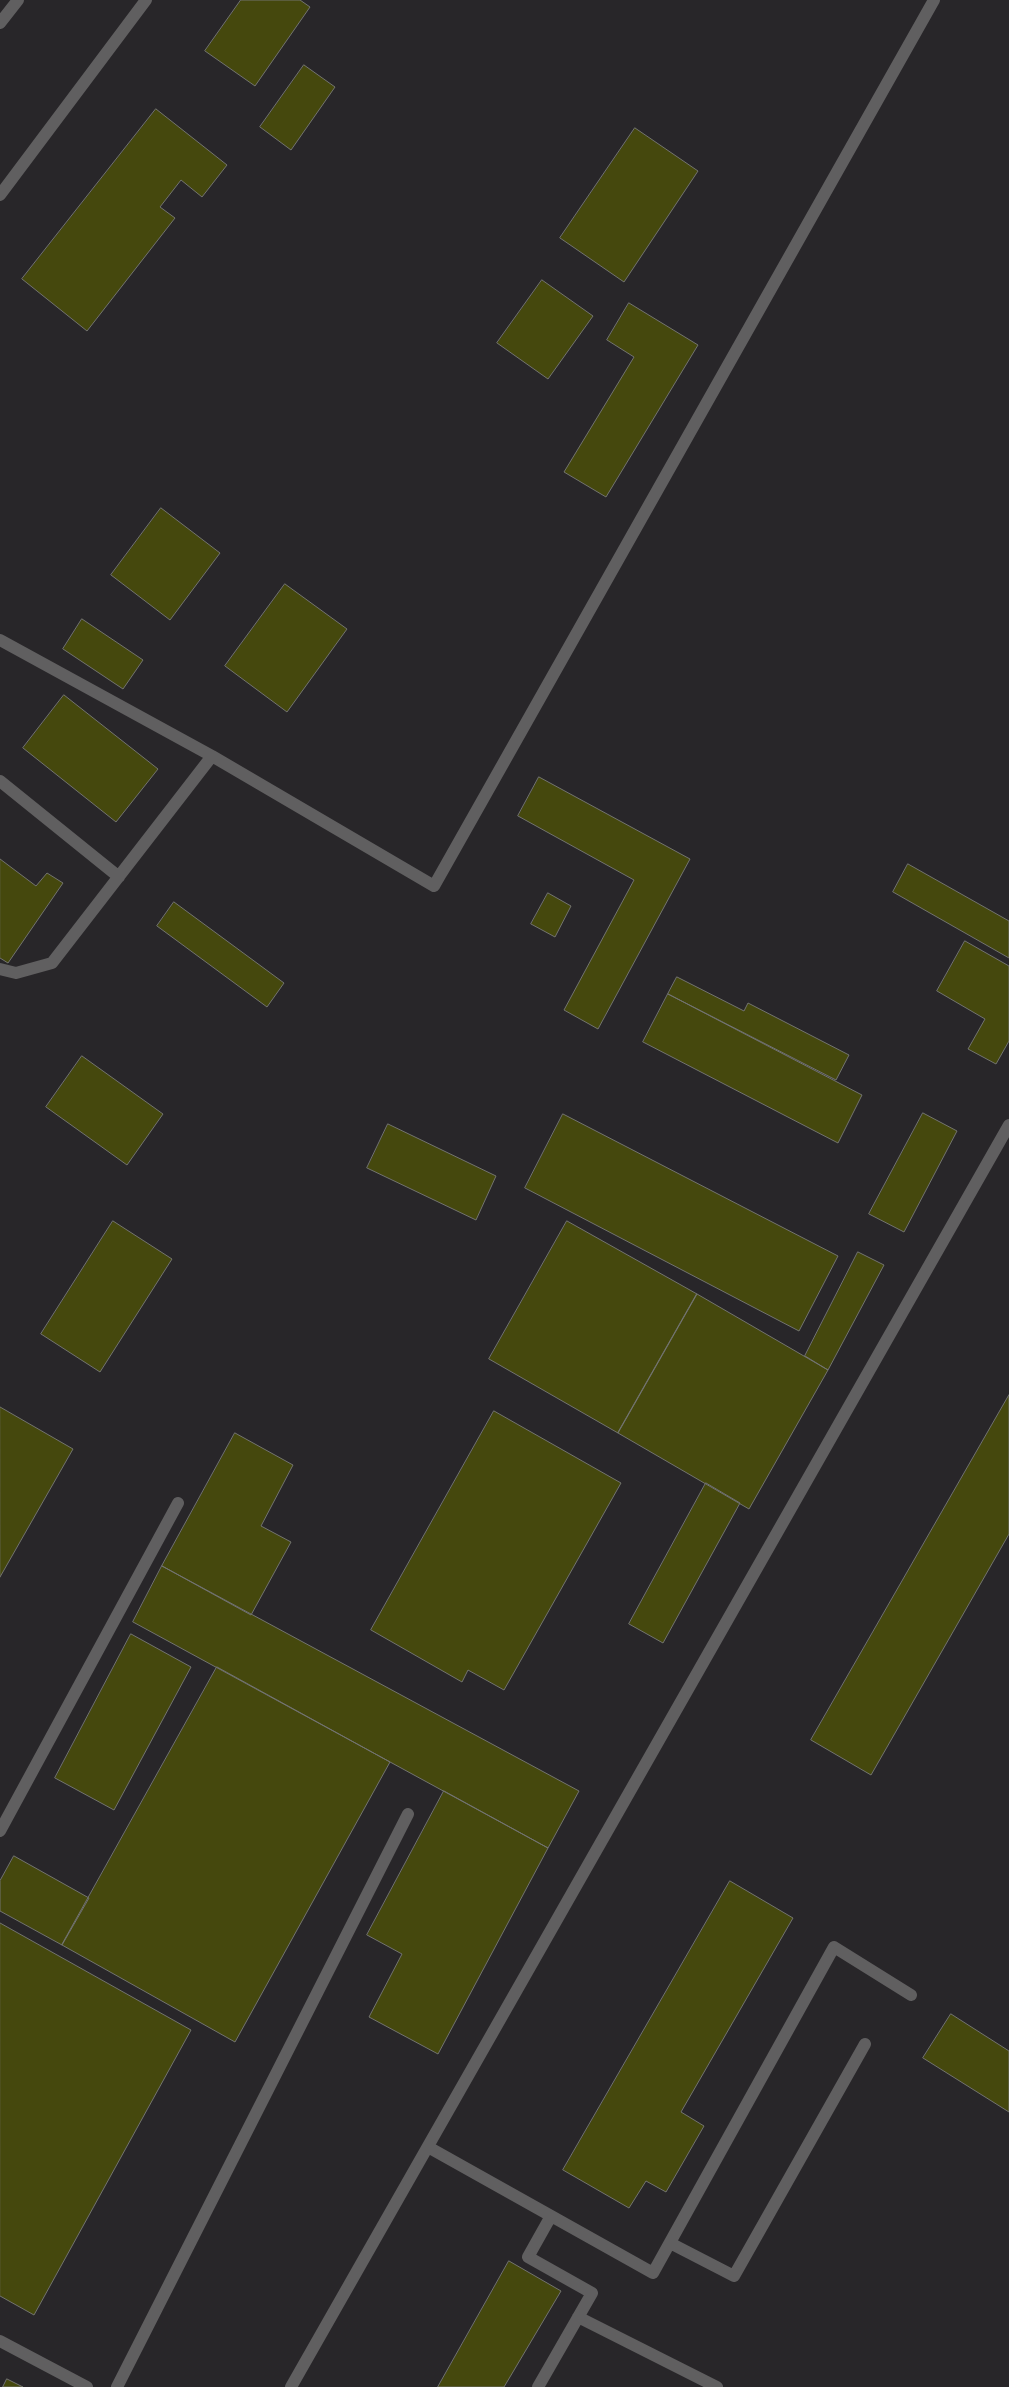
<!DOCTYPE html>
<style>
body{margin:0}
canvas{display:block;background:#282629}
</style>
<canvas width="1009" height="2387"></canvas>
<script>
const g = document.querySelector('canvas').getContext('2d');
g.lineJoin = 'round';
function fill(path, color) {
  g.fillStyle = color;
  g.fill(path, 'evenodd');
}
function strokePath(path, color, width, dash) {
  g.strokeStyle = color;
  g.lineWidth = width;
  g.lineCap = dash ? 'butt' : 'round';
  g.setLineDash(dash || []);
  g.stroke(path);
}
const building = new Path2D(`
 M241,0H300L310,7L255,86L205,51Z
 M304,65L335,87L291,150L260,127Z
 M156,109L227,165L202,197L181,180L160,207L175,218L87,331L22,279Z
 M635,128L698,171L624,282L560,238Z
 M542,280L593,316L548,379L497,343Z
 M629,303L698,345L606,497L564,472L634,357L607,340Z
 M161,508L220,553L170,620L111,575Z
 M285,584L347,629L287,712L225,666Z
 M82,619L143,660L123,689L63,649Z
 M64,695L158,769L116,822L23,748Z
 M539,777L690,859L598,1029L564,1010L634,880L518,816Z
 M0,859L36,886L47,873L63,883L8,963L0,958Z
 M908,864L1009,921V958L893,892Z
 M548,893L571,906L555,937L531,924Z
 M174,902L284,983L267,1007L157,926Z
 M965,941L1009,966V1041L996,1064L968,1049L985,1019L937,991Z
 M677,977L744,1011L748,1003L849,1055L836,1080L668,994Z
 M668,994L862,1095L838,1143L643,1042Z
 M82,1056L163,1114L127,1165L46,1107Z
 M923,1113L957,1131L904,1232L869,1214Z
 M563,1114L838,1256L799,1331L525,1188Z
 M388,1124L496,1176L476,1220L367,1168Z
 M113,1221L172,1259L100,1372L41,1334Z
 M567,1221L697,1294L618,1433L489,1359Z
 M858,1252L884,1265L828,1370L805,1356Z
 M697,1294L828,1370L749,1509L618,1433Z
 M1009,1395V1534L871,1775L811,1740Z
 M0,1407L73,1449L0,1577Z
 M494,1411L621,1483L504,1690L468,1670L462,1682L371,1630Z
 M235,1433L293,1465L261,1526L291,1542L251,1615L162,1566Z
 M706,1483L740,1503L663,1643L629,1624Z
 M162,1566L579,1791L548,1848L133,1622Z
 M131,1634L191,1667L114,1810L55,1778Z
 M217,1667L390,1762L235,2042L62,1945Z
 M444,1791L548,1848L438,2054L369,2017L402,1954L367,1935Z
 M14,1856L89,1898L62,1945L0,1911V1881Z
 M730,1881L793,1918L681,2112L704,2126L666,2192L646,2181L629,2208L563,2170Z
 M0,1923L191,2030L34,2315L0,2296Z
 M951,2014L1009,2051V2112L923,2058Z
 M509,2261L561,2291L504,2387H438Z
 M7,2379L23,2387H3Z`);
const minor = new Path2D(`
 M0,23L18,0
 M0,195L146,0
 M0,640L212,756L434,886L934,0
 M0,781L119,877
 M0,969L16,973L52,963L212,756
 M0,1831L178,1503
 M428,2147L653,2273L834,1947L911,1995
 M670,2243L734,2276L865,2044
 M578,2317L717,2387
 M0,2341L87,2387
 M117,2387L408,1814
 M291,2387L1009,1125
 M538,2387L592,2293L528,2257L551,2216`);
fill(building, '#45480d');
strokePath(building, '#72736f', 1);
strokePath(minor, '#605f60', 12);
</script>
